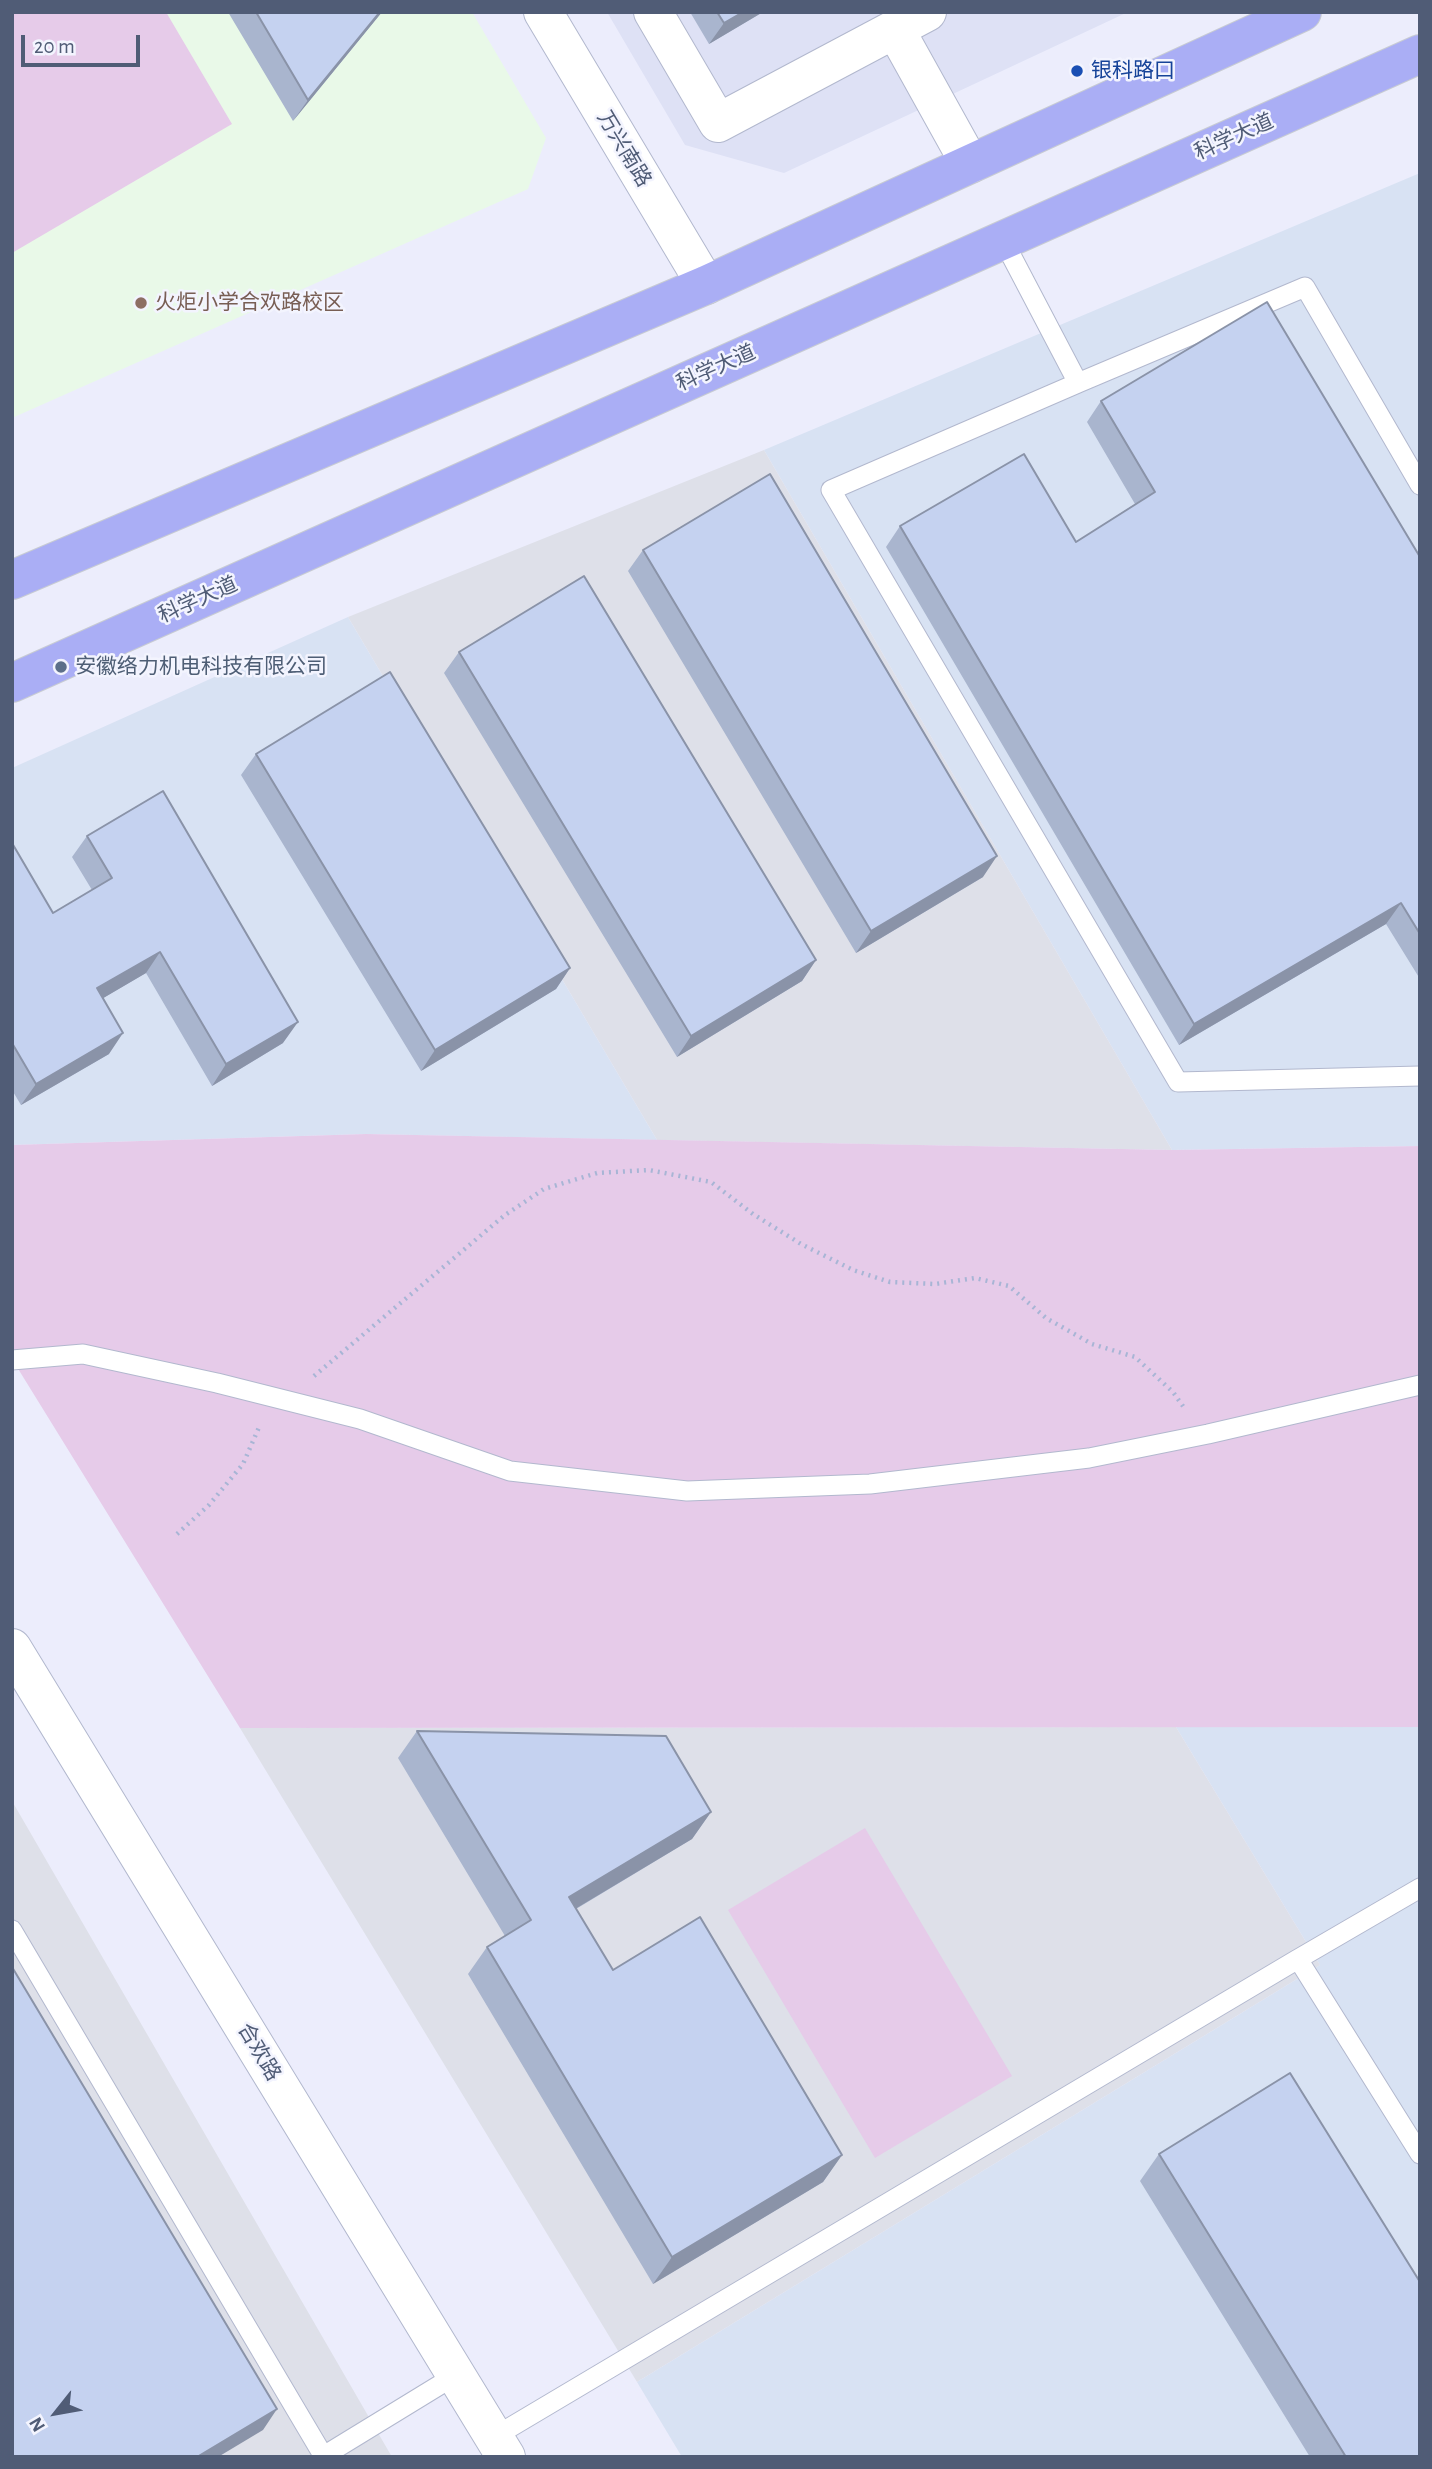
<!DOCTYPE html>
<meta charset="utf-8">
<style>
body{margin:0}
#map{position:relative;width:1432px;height:2469px;overflow:hidden;background:#ecedfc;font-family:"Alegreya Sans",sans-serif}
canvas{display:block}
.frame{position:absolute;inset:0;border:14px solid #505c76;pointer-events:none}
.north{position:absolute;left:21px;top:2378px;width:70px;height:70px;-webkit-text-stroke:5px #f3f4fe;paint-order:stroke;rotate:239deg;font-size:19px;font-weight:700;line-height:28px;text-align:center;color:#505c76}
.north::after{content:'';display:block;margin:auto;width:24px;height:32px;background:#505c76;clip-path:polygon(50% 0,100% 100%,50% 72%,0 100%)}
.scale{position:absolute;left:21px;top:35px;width:119px;height:32px;box-sizing:border-box;border:4px solid #505c76;border-top:0;padding-left:9px;font-size:21px;line-height:24px;white-space:nowrap;color:#505c76;-webkit-text-stroke:5px #f3f4fe;paint-order:stroke}
</style>
<div id="map">
<canvas width="1432" height="2469"></canvas>
<div class="frame"></div>
<div class="north">N</div>
<div class="scale">20 m</div>
</div>
<script>
const g = document.querySelector('canvas').getContext('2d');
g.lineJoin = 'round';
function fill(path, color) {
  g.fillStyle = color;
  g.fill(path, 'evenodd');
}
function strokePath(path, color, width, dash) {
  g.strokeStyle = color;
  g.lineWidth = width;
  g.lineCap = dash ? 'butt' : 'round';
  g.setLineDash(dash || []);
  g.stroke(path);
}
function drawText(font, color, halo, rows, align = 'center') {
  g.font = font + ' "Alegreya Sans","Noto Sans SC",sans-serif';
  g.lineWidth = 5;
  g.setLineDash([]);
  g.textBaseline = 'middle';
  g.strokeStyle = halo;
  g.fillStyle = color;
  for (const [text, x, y, turn = 0] of rows) {
    g.save();
    g.translate(x, y);
    g.rotate((+turn || 0) * Math.PI / 180);
    g.textAlign = isNaN(turn) ? turn : align;
    if (halo) g.strokeText(text, 0, 0);
    g.fillText(text, 0, 0);
    g.restore();
  }
}
const residential = new Path2D(`
 M607,12H1128L784,173L685,145Z`);
const commercial = new Path2D(`
 M1420,173V1146L1172,1150L764,450Z
 M348,617L657,1140L366,1134L12,1145V768Z
 M1176,1727H1420V2457H682L637,2382L1320,1965Z`);
const industrial = new Path2D(`
 M764,450L1172,1150L657,1140L348,617Z
 M1176,1727L1320,1965L637,2382L240,1728Z
 M12,1801L392,2457H12Z`);
const education = new Path2D(`
 M12,12H472L546,138L528,189L12,418Z`);
const green = new Path2D(`
 M12,12H166L232,124L12,253Z
 M366,1134L1172,1150L1420,1146V1727L240,1728L12,1359V1145Z
 M865,1828L1012,2076L875,2158L728,1910Z`);
const path = new Path2D(`
 M314,1376L505,1215L544,1189L597,1173L649,1170L711,1182L753,1214L801,1244L853,1270L890,1282L935,1284L975,1278L1009,1286L1046,1318L1092,1344L1135,1357L1173,1392L1185,1409
 M177,1534L209,1505L243,1464L260,1425`);
const service = new Path2D(`
 M1003,240L1078,383L1305,287L1420,485
 M1078,383L831,490L1178,1082L1420,1076
 M12,1360L83,1354L217,1383L360,1419L510,1471L687,1491L870,1484L1089,1458L1208,1434L1420,1385
 M12,1930L324,2457
 M1298,1959L1420,1888
 M494,2437L1298,1959L1420,2154
 M322,2457L456,2375`);
const minor = new Path2D(`
 M543,12L706,285
 M653,12L718,123L895,29L970,164
 M895,29L927,12`);
const tertiary = new Path2D(`
 M12,1648L506,2457`);
const primary = new Path2D(`
 M12,580L706,285L1302,12
 M12,683L1420,54`);
const wall = new Path2D(`
 M228,12H382L293,121Z
 M690,12H763L709,44Z
 M1101,401L1420,557V979L1386,924L1179,1045L886,547L900,526L1076,542L1135,504L1087,422Z
 M643,550L983,877L856,953L628,571Z
 M459,652L816,960L802,981L677,1057L444,673Z
 M256,754L570,968L556,989L421,1071L241,775Z
 M87,836L283,1043L212,1086L146,973L103,998L109,1054L21,1105L12,1090V843L53,913L92,890L72,857Z
 M417,1731L711,1812L692,1839L576,1909L613,1970L842,2155L823,2182L653,2284L468,1974L487,1947L505,1936L398,1758Z
 M1159,2154L1420,2457H1310L1140,2181Z`);
const shadedWall = new Path2D(`
 M380,12H382L293,121L308,100Z
 M743,12H763L709,44L724,23Z
 M997,856L983,877L856,953L871,931Z
 M1401,903L1386,924L1179,1045L1194,1024Z
 M160,952L146,973L83,1010L97,988Z
 M816,960L802,981L677,1057L691,1036Z
 M570,968L556,989L421,1071L435,1050Z
 M298,1022L283,1043L212,1086L226,1064Z
 M123,1033L109,1054L21,1105L36,1084Z
 M711,1812L692,1839L550,1924L569,1897Z
 M842,2155L823,2182L653,2284L672,2257Z
 M277,2409L263,2430L218,2457H197Z`);
const building = new Path2D(`
 M256,12H380L308,100Z
 M717,12H743L724,23Z
 M1267,302L1420,557V934L1401,903L1194,1024L900,526L1024,454L1076,542L1155,492L1101,401Z
 M770,474L997,856L871,931L643,550Z
 M584,576L816,960L691,1036L459,652Z
 M390,672L570,968L435,1050L256,754Z
 M163,791L298,1022L226,1064L160,952L97,988L123,1033L36,1084L12,1043V843L53,913L112,878L87,836Z
 M417,1731L666,1736L711,1812L569,1897L613,1970L700,1917L842,2155L672,2257L487,1947L531,1920Z
 M12,1967L277,2409L197,2457H12Z
 M1290,2073L1420,2282V2457H1346L1159,2154Z`);
const markers = [
 [1077,71,7,"#1a4fb4"],
 [141,303,7,"#8d6e63"],
 [61,667,7,"#5c6f8a"]
];
const transitNames = [
 ["银科路口",1091,71]
];
const streetNames = [
 ["科学大道",1234,137,-24],
 ["万兴南路",624,149,59],
 ["科学大道",716,368,-24],
 ["科学大道",198,600,-24],
 ["合欢路",259,2052,59]
];
const educationNames = [
 ["火炬小学合欢路校区",155,303]
];
const serviceNames = [
 ["安徽络力机电科技有限公司",75,667]
];
fill(residential, '#dee1f5');
fill(commercial, '#d8e2f3');
fill(industrial, '#dee0e9');
fill(education, '#e9f9e8');
fill(green, '#e6cbe9');
strokePath(service, '#b2b8ce', 21);
strokePath(minor, '#b2b8ce', 40);
strokePath(tertiary, '#b2b8ce', 40);
strokePath(primary, '#c7cbd3', 40);
strokePath(path, '#a8b5d5', 4.5, [2, 5]);
strokePath(service, '#fff', 19);
strokePath(minor, '#fff', 38);
strokePath(tertiary, '#fff', 38);
strokePath(primary, '#aaaef5', 38);
fill(wall, '#a9b5ce');
fill(shadedWall, '#8a93a8');
fill(building, '#c5d2f0');
strokePath(building, '#8a93a8', 2);
for (const [x, y, r, color] of markers) {
  const dot = new Path2D();
  dot.arc(x, y, r, 0, 2 * Math.PI);
  g.fillStyle = color;
  g.fill(dot);
  strokePath(dot, '#f3f4fe', 2.5);
}
drawText('21px', '#164399', '#f3f4fe', transitNames, 'left');
drawText('21px', '#505c76', '#f3f4fe', streetNames);
drawText('21px', '#785e54', '#f3f4fe', educationNames, 'left');
drawText('21px', '#4e5e75', '#f3f4fe', serviceNames, 'left');
</script>
